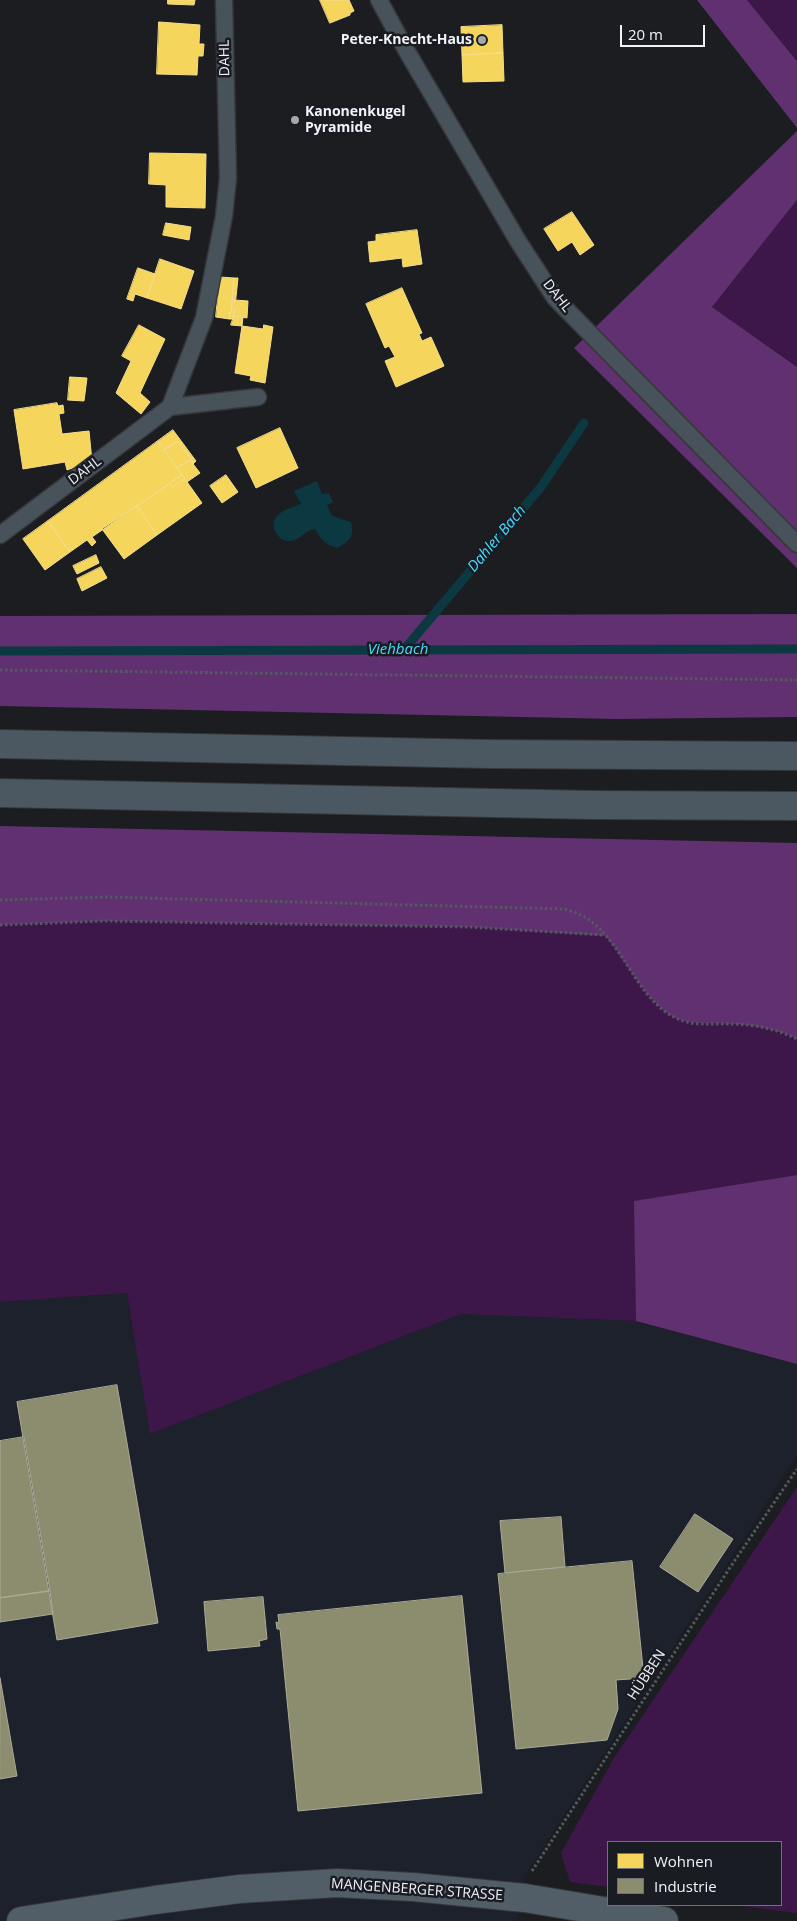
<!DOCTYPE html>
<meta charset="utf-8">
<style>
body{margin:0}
#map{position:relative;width:797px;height:1921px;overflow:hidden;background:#1b1d21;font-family:"Open Sans",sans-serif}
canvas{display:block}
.legend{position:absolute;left:607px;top:1841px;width:175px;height:65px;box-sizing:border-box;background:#191c23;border:1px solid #6f7278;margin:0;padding:6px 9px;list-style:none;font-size:15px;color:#f1f3f8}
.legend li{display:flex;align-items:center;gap:10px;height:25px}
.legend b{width:25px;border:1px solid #6f7278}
.scale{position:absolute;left:620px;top:25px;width:85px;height:22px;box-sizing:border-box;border:2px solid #f1f3f8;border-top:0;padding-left:6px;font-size:15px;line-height:18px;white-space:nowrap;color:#f1f3f8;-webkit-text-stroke:4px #191c23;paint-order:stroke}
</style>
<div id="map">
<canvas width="797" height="1921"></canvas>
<ul class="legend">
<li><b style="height:14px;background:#f6d55c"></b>Wohnen</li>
<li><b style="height:14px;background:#8c8c6e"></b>Industrie</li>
</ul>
<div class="scale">20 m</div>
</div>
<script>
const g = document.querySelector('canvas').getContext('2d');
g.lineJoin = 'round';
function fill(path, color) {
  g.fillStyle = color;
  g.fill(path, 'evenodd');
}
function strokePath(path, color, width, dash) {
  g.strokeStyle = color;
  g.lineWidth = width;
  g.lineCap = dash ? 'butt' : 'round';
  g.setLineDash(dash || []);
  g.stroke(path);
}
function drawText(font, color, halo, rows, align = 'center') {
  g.font = font + ' "Open Sans",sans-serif';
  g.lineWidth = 5;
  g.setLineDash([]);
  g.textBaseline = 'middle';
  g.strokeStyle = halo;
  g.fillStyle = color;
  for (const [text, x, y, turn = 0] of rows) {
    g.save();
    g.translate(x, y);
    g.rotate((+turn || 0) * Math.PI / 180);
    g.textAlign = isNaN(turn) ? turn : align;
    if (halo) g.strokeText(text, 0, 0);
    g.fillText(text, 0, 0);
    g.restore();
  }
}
const built = new Path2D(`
 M127,1293L150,1434L461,1314L636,1321L797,1364V1456L524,1877L517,1921H0V1302Z`);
const green = new Path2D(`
 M747,0H797V61V60Z
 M797,200V367L712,307Z
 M105,921L469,927L605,936L622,956L629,967L732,1024L761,1027L797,1039V1175L635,1201L636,1321L461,1314L150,1434L127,1293L0,1302V925Z
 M797,1487V1913L734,1905H781V1842H608V1887L570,1882L561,1853L614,1758Z`);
const forest = new Path2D(`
 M697,0H747L797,61V128Z
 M797,131V200L712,307L797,367V568L574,348Z
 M797,614V717L617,719L0,706V616Z
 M0,826L797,843V1039C777,1029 756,1026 734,1024C708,1022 682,1028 661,1008C638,988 625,958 605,936L469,927L105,921L0,925Z
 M797,1175V1364L636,1321L634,1201Z`);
const water = new Path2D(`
 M317,481L322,494L329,493L333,502L327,505L332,516L351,522C355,536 349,542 337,548C325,544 321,540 315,529C304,530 301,540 291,541C277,543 267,523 279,514C285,509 294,507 301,504L294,491Z`);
const homes = new Path2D(`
 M168,0H195L194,5L168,4Z
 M320,0H349L354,11L350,13V15L330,23Z
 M159,22L200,25L199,44H204L203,56H198L197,75L157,74Z
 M502,25L503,53L462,55L461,27Z
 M503,53L504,81L463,82L462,55Z
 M150,153L206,154L205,208L166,207V185L149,184Z
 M572,212L594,245L580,255L572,242L558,251L544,229Z
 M166,223L191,227L189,240L163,235Z
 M417,230L422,264L403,267L402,258L370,262L368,242L376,241V235Z
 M160,259L194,271L181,309L147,298Z
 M138,268L155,274L147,298L135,294L133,301L127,299Z
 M220,277L234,278L231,312H230L229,319L216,317Z
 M234,278H238L234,316L233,319H229L230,312H231Z
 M402,288L422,333L419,334L422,341L431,337L444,366L396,387L385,361L395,357L389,346L385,348L366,304Z
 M235,300L248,301L247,318L234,316Z
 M234,316L243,317L242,326L231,325Z
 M139,325L165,339L140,393L150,402L141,414L116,393L131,361L122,356Z
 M264,325L273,327L265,383L250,380L251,376L235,373L242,326L263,329Z
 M70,377L87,378L84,401L68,400Z
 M57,403L58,406L63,405L64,413L59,414L62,434L89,431L92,461L67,470L65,462L23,469L14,410Z
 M280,428L298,468L256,488L237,448Z
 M173,430L196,461L194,463L178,441L164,450L158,441Z
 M158,441L182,475L92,537L96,542L92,546L87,540L70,552L48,521Z
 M178,441L194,463L193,464L190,460L177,468L164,450Z
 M190,460L200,473L187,482L177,468Z
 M182,475L185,479L172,487L169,484Z
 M226,475L238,492L222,503L210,486Z
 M185,479L202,503L157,535L137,506L169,484L172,487Z
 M137,506L157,535L124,559L102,529Z
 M48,521L70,552L45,570L23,539Z
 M96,555L99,563L77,574L73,566Z
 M101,567L107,578L82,591L77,579Z`);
const industry = new Path2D(`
 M117,1385L158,1623L57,1640L17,1402Z
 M24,1437L50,1591L0,1598V1441Z
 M695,1514L733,1539L698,1592L660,1567Z
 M561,1517L565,1567L505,1573L500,1521Z
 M632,1561L644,1678L616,1680L618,1709L607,1740L516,1749L498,1574Z
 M50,1591L53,1614L0,1622V1598Z
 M462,1596L482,1793L298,1811L280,1629H277L276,1622L279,1623L278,1615Z
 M263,1597L267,1639L259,1641L260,1646L208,1651L204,1602Z
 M0,1678L17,1776L0,1779Z`);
const stream = new Path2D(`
 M0,651L797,649
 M403,651L541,487L584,423`);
const path = new Path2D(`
 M0,670L797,680
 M0,900L107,897L564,909C620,921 629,994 674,1017C691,1027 711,1023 730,1024C753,1024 776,1029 797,1039
 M0,925L105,921L469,927L604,935
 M532,1871L729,1569L797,1469`);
const lane = new Path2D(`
 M379,0L405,48L518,241L555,298L797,544
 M170,407L204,318L224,216L228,178L224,0
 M0,535L170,407L258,397`);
const secondary = new Path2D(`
 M21,1921L155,1900L239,1889L337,1883L413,1887L525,1898L664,1921`);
const highway = new Path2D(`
 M0,744L489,754L797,756
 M0,793L593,805L797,806`);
const markers = [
 [482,40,5,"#a6a8ad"],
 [295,120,5,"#a6a8ad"]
];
const poiNames = [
 ["Peter-Knecht-Haus",472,40],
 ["Kanonenkugel",305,112,"left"],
 ["Pyramide",305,128,"left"]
];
const streetNames = [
 ["DAHL",225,58,-91],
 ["DAHL",557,296,52],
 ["DAHL",85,471,-37],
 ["HÜBBEN",647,1675,-57],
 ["MANGENBERGER STRASSE",417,1890,4]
];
const waterNames = [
 ["Dahler Bach",497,539,-50],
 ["Viehbach",398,650]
];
fill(built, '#1d212c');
fill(green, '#3d1749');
fill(forest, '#613070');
fill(water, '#0c3842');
fill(homes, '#f6d55c');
strokePath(homes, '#f4de8b', 1);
fill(industry, '#8c8c6e');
strokePath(industry, '#aaab97', 1);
strokePath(stream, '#0c3842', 9);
strokePath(lane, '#36373a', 19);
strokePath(secondary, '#36373a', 30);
strokePath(highway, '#36373a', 30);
strokePath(path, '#525960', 3, [2.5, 2.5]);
strokePath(lane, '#47525a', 16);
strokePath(secondary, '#515e68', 28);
strokePath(highway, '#4b5862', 28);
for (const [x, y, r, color] of markers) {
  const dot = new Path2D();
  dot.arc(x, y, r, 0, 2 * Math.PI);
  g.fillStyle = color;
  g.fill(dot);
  strokePath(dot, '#191c23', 2);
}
drawText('bold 14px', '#f1f3f8', '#191c23', poiNames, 'right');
drawText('14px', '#f1f3f8', '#191c23', streetNames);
drawText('italic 15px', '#4adbfb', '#191c23', waterNames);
</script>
